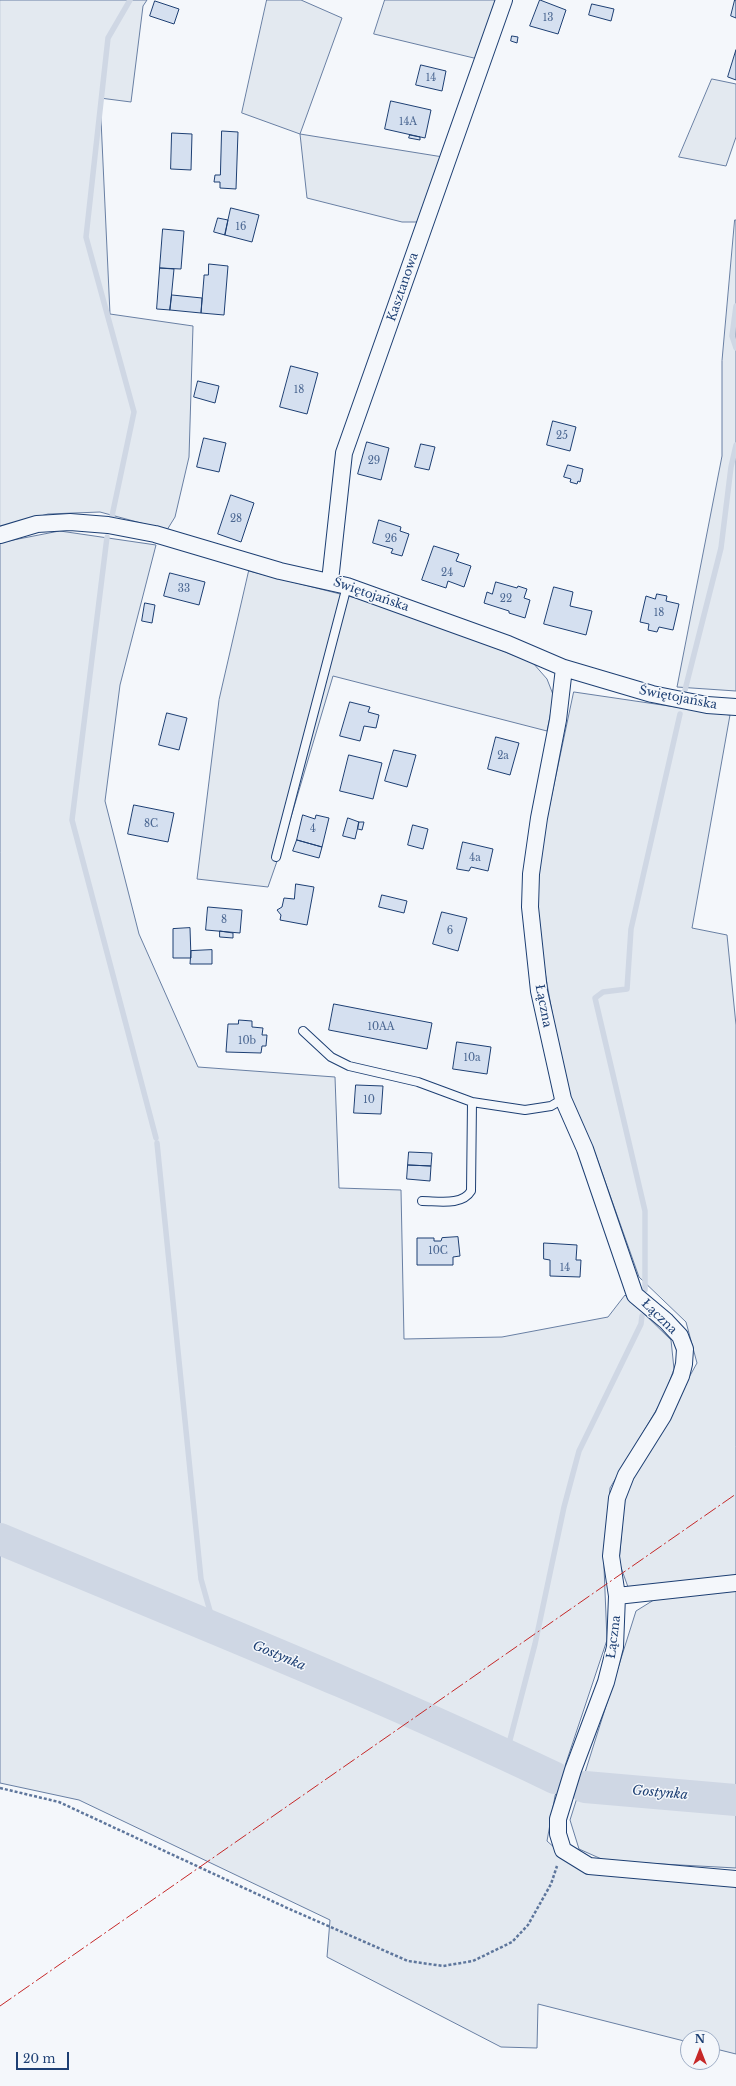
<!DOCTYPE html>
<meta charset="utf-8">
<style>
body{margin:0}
#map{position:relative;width:736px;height:2086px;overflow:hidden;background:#f4f7fb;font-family:"Libre Baskerville",serif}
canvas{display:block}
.north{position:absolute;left:680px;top:2030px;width:40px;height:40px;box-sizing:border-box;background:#f4f7fb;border:1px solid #9eadc5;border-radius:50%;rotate:0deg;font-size:11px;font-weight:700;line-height:16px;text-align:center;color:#1d3f73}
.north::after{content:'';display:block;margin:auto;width:14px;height:18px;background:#c62828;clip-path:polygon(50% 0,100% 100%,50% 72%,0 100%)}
.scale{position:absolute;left:16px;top:2052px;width:53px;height:18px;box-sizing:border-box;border:2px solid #1d3f73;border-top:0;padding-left:5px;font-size:12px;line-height:14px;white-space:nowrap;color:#1d3f73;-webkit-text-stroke:3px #f4f7fb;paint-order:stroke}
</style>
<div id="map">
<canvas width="736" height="2086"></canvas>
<div class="north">N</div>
<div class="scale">20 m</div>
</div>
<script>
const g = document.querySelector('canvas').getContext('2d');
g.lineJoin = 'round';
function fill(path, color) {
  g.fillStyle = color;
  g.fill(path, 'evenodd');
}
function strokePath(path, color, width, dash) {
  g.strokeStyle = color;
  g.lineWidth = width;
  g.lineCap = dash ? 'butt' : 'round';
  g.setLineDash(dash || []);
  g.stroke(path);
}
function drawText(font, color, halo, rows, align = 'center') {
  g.font = font + ' "Libre Baskerville",serif';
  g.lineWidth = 3;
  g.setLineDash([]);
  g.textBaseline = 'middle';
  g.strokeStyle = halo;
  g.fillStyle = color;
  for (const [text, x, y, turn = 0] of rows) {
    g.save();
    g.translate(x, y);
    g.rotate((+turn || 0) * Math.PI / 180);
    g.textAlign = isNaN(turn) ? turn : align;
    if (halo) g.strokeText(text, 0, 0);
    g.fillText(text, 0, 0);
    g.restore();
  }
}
const green = new Path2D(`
 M0,0H147L143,6L131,102L100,98L110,314L193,326L189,457L175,517L167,530L100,512L48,514L0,527Z
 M267,0H301L342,18L300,134L443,157L417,222H402L307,198L300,134L242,113Z
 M385,0H499L478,59L374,34Z
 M712,79L736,84V137L726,166L679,157Z
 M735,220H736V691L677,687L722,456V361Z
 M60,531L156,545L120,685L105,801L139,934L198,1067L335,1077L339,1188L401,1190L404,1339L502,1337L608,1317L625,1295L671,1340L674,1369L664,1397L610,1488L604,1567L607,1640L555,1796L547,1841L574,1865L736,1886V2054L712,2048V2038H688V2042L538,2004L537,2048L501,2047L327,1957L330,1920L79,1800L0,1783V543Z
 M249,571L356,598L438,625L533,663L547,679L554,697L547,731L333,676L283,844L268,887L197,879L219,700Z
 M574,692L730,715L692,928L727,935L736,1025V1868L606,1861L579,1849L570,1820L636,1611L678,1585L628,1587L619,1562L625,1493L697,1363L686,1322L639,1277L595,1153L566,1091L537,927L539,856Z`);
const stream = new Path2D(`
 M736,306L732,336L736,348
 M112,516L134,412L86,237L108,38L130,0
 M107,537L72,820L156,1138
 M685,690L721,548L731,467L736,445
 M157,1143L201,1579L215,1629
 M645,1290V1211L595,998L603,992L627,989L631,929L680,714
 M506,1755L535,1644L564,1507L579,1451L641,1324L642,1316`);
const river = new Path2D(`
 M0,1539C186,1617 373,1691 555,1778
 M585,1787L736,1800`);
const building = new Path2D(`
 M540,0L566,10L558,34L530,26Z
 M735,0H736V18L731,16Z
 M155,1L179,9L174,24L150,16Z
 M592,4L614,9L611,21L589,15Z
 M512,36L518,37L517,43L511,41Z
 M736,50V80L728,77Z
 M421,65L446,71L442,91L416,85Z
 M391,101L431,110L425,138L385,129Z
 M222,131L238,132L236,189L220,188V182H214L215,175H220Z
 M172,133L192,134L191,170L171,169Z
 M410,135L420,137V140L409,138Z
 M231,208L259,215L252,242L225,235Z
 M218,218L228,220L225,235L214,232Z
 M163,229L184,231L181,269L160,268Z
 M209,264L228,266L224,315L201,313L204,277V275H208Z
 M160,268L174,269L170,310L157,309Z
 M172,295L202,298L201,313L170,310Z
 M291,366L318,373L307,414L280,407Z
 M198,381L219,386L215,403L194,397Z
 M553,421L576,427L570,451L547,445Z
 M204,438L226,443L219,472L197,467Z
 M367,442L389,448L381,480L358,474Z
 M421,444L435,447L429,470L415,467Z
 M568,465L583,469L580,482L578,481L577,484L570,482L571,479L564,477Z
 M231,495L254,503L241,542L218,534Z
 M379,520L401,527L400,531L409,534L402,556L391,553L393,549L373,543Z
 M434,546L459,554L456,561L471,566L464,587L448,581L446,588L422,580Z
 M170,573L205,582L199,605L164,596Z
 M496,582L517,588L518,586L527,589L524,598L530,600L525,618L509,613V611L484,603L487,592L492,594Z
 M554,587L573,592L570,606L592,611L586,635L544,624Z
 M657,594L667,596L666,601L679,604L673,630L659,627L657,632L648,630L649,624L640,622L646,596L655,599Z
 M145,603L155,605L152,623L142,621Z
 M350,702L370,707L368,712L379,715L376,728L364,726L360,741L340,736Z
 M167,713L187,718L179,750L159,745Z
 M496,737L519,743L510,775L488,769Z
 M394,750L416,755L407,787L385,781Z
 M349,755L382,763L373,799L340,791Z
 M134,805L174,813L168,842L128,834Z
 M303,815L315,819L316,815L329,818L322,847L297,840Z
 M348,818L359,822L355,839L343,836Z
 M359,822H364L362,830L358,829Z
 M413,825L428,829L423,849L408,845Z
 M297,840L322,847L319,858L293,851Z
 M463,842L493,849L488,871L471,867L469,871L457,869Z
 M296,884L314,887L307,925L280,920L281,915L277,910L282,907L284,898L294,899Z
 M382,895L407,901L404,913L379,907Z
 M208,907L242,910L240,933L206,930Z
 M442,912L467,918L458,951L433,944Z
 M190,928L191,958H173V929Z
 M220,931L233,933V938L220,937Z
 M212,950V964H190L191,951Z
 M334,1004L432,1023L427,1049L329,1030Z
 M239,1020L252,1021V1027L263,1028L262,1035H267L266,1046H262L261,1053L226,1052L228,1024H238Z
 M457,1042L491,1047L487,1074L453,1069Z
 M356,1085L383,1086L381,1114L354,1113Z
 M409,1152L432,1153L431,1166L408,1165Z
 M408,1165L431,1166L430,1181L407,1179Z
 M458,1237L460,1256L453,1257V1265H417V1238H434V1241H441L442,1238Z
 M544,1243L577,1245L576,1260H581L580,1277L550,1276V1260L544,1259Z`);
const path = new Path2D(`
 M0,1788L59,1802L285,1907L408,1961L443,1966L473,1961L512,1942L528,1925L551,1884L557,1866`);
const service = new Path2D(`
 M276,857L347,586
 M303,1031L331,1057L349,1066L418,1082L472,1102L525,1110L551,1106L563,1099
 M422,1201C438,1201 462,1206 471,1191L472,1102`);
const minor = new Path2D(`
 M0,535L37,524L70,522L108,525L155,534L280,571L347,586L508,644L564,668L652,694L707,705L736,707
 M330,581L344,453L504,0
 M564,668L558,720L539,818L531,874L530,907L539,991L563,1099L585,1149L635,1295L666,1321L680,1336L685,1349L684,1364L681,1376L663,1416L626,1475L617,1498L611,1556L617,1596L615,1647L606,1682L573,1770L558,1819V1834L563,1850L589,1866L736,1879
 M617,1596L736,1583`);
const power = new Path2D(`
 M0,2006L736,1494`);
const numberNames = [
 ["13",548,18],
 ["14",431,78],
 ["14A",408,122],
 ["16",241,227],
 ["18",299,390],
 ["25",562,436],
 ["29",374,461],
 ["28",236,519],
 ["26",391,539],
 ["24",447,573],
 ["33",184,589],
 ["22",506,599],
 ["18",659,613],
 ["2a",503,756],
 ["8C",151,824],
 ["4",313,829],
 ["4a",475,858],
 ["8",224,920],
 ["6",450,931],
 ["10AA",381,1027],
 ["10b",247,1041],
 ["10a",472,1058],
 ["10",369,1100],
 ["10C",438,1251],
 ["14",565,1268]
];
const streetNames = [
 ["Kasztanowa",403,287,-71],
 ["Świętojańska",371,595,19],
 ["Świętojańska",678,698,11],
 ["Łączna",543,1006,79],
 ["Łączna",659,1317,44],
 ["Łączna",614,1637,-83]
];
const waterNames = [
 ["Gostynka",279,1656,23],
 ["Gostynka",660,1793,5]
];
fill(green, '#e3e9f0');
strokePath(green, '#687fa3', 1);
strokePath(stream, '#cfd7e4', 5.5);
strokePath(river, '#cfd7e4', 32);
fill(building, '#d5e0f0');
strokePath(building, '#1d3f73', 1);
strokePath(service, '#1d3f73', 10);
strokePath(minor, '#1d3f73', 18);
strokePath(path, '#5e769c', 2.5, [3, 2]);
strokePath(service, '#f4f7fb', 8);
strokePath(minor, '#f4f7fb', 16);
strokePath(power, '#c62828', 1, [14, 3, 2, 3]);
drawText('10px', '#4b6792', null, numberNames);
drawText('12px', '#1d3f73', '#f4f7fb', streetNames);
drawText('italic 13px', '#1d3f73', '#f4f7fb', waterNames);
</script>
